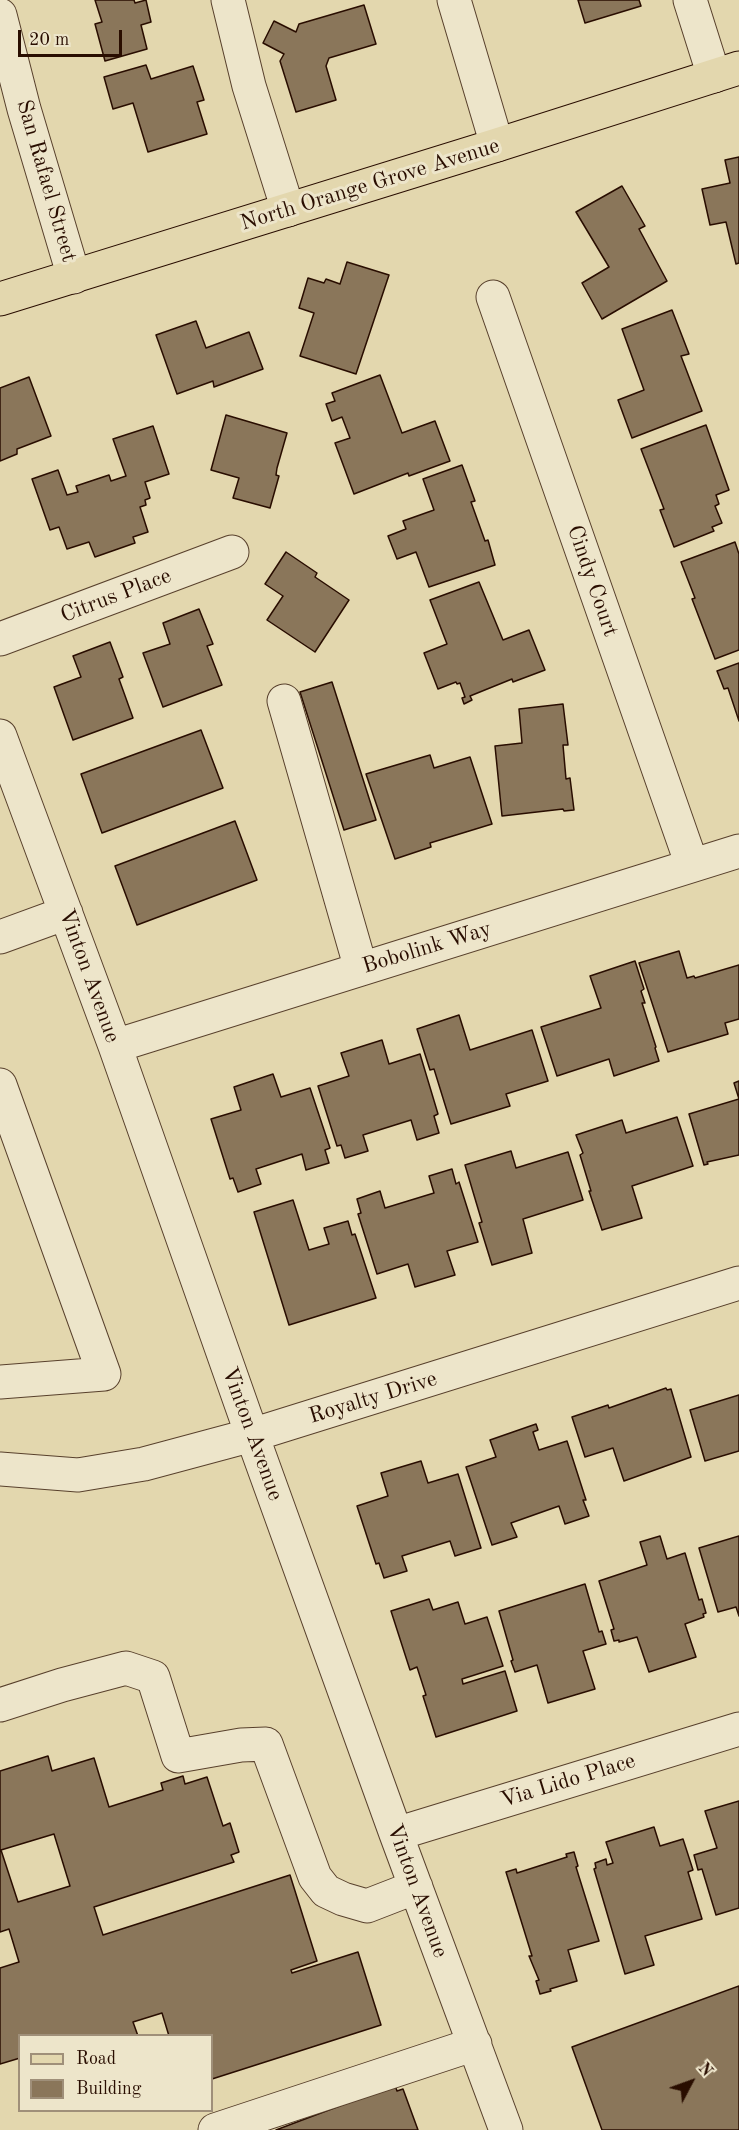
<!DOCTYPE html>
<style>
body{margin:0}
#map{position:relative;width:739px;height:2130px;overflow:hidden;background:#e3d7ae;font-family:"Old Standard TT",serif}
canvas{display:block}
.legend{position:absolute;left:18px;top:2034px;width:195px;height:78px;box-sizing:border-box;background:#ede5ca;border:2px solid #9f8f79;margin:0;padding:8px 10px;list-style:none;font-size:18px;color:#290d00}
.legend li{display:flex;align-items:center;gap:12px;height:30px}
.legend b{width:30px;border:2px solid #9f8f79}
.north{position:absolute;left:661px;top:2052px;width:60px;height:60px;-webkit-text-stroke:4px #ede5ca;paint-order:stroke;rotate:49deg;font-size:16px;font-weight:700;line-height:24px;text-align:center;color:#290d00}
.north::after{content:'';display:block;margin:auto;width:21px;height:27px;background:#290d00;clip-path:polygon(50% 0,100% 100%,50% 72%,0 100%)}
.scale{position:absolute;left:18px;top:30px;width:104px;height:27px;box-sizing:border-box;border:3px solid #290d00;border-top:0;padding-left:8px;font-size:18px;line-height:21px;white-space:nowrap;color:#290d00;-webkit-text-stroke:4px #ede5ca;paint-order:stroke}
</style>
<div id="map">
<canvas width="739" height="2130"></canvas>
<ul class="legend">
<li><b style="height:8px;background:#e3d7ae"></b>Road</li>
<li><b style="height:16px;background:#8a765a"></b>Building</li>
</ul>
<div class="north">N</div>
<div class="scale">20 m</div>
</div>
<script>
const g = document.querySelector('canvas').getContext('2d');
g.lineJoin = 'round';
function fill(path, color) {
  g.fillStyle = color;
  g.fill(path, 'evenodd');
}
function strokePath(path, color, width, dash) {
  g.strokeStyle = color;
  g.lineWidth = width;
  g.lineCap = dash ? 'butt' : 'round';
  g.setLineDash(dash || []);
  g.stroke(path);
}
function drawText(font, color, halo, rows, align = 'center') {
  g.font = font + ' "Old Standard TT",serif';
  g.lineWidth = 6;
  g.setLineDash([]);
  g.textBaseline = 'middle';
  g.strokeStyle = halo;
  g.fillStyle = color;
  for (const [text, x, y, turn = 0] of rows) {
    g.save();
    g.translate(x, y);
    g.rotate((+turn || 0) * Math.PI / 180);
    g.textAlign = isNaN(turn) ? turn : align;
    if (halo) g.strokeText(text, 0, 0);
    g.fillText(text, 0, 0);
    g.restore();
  }
}
const building = new Path2D(`
 M95,0H134L135,3L146,0L151,22L141,25L147,49L105,61L95,24L102,22Z
 M578,0H639L641,6L585,23Z
 M364,5L376,44L329,58L326,66L336,100L296,112L280,61L284,54L263,43L274,21L296,32L299,24Z
 M146,65L151,79L193,66L204,100L197,102L207,134L148,152L133,103L113,109L104,77Z
 M739,157V263L736,264L726,222L710,225L702,189L730,183L725,160Z
 M622,186L645,226L639,229L667,281L602,319L582,283L609,267L576,212Z
 M347,262L389,275L356,374L300,356L314,313L299,308L308,278L324,283L326,279L340,284Z
 M672,310L689,354L681,356L702,411L632,438L618,400L644,390L622,329Z
 M196,321L206,348L249,332L263,369L214,387L213,381L177,394L156,335Z
 M380,375L402,433L435,421L450,461L409,476L408,473L354,494L335,443L350,438L342,417L332,421L326,404L335,401L332,393Z
 M29,377L51,436L17,449V454L0,461V388Z
 M226,415L287,433L277,468L276,475L279,476L270,508L233,498L239,478L211,470Z
 M706,425L729,490L716,495L719,504L715,506L722,523L712,527L714,531L674,547L660,510L664,509L641,449Z
 M153,426L169,474L145,482L150,498L145,500L146,505L140,507L148,532L133,537L135,543L95,557L89,542L67,549L59,527L50,530L32,479L58,470L67,495L78,492L76,486L109,475L111,481L126,476L113,439Z
 M462,465L475,501L471,502L485,541L488,540L495,565L429,587L416,552L397,559L388,536L406,529L403,521L434,510L423,479Z
 M735,542L739,554V650L715,659L692,599L695,598L681,562Z
 M286,552L317,573L315,577L349,600L315,652L267,620L283,596L265,584Z
 M479,582L503,640L529,630L545,670L513,682L512,679L470,696L472,700L464,704L462,698L465,697L460,683L457,684L456,682L438,689L424,653L447,644L430,600Z
 M199,609L213,644L207,646L222,685L163,707L143,653L170,644L163,623Z
 M110,642L123,677L119,679L133,718L73,740L54,687L81,677L73,656Z
 M739,663V721L728,688L724,689L717,671Z
 M332,682L376,820L344,830L300,692Z
 M563,704L568,745H563L566,779L570,778L574,810L564,811L563,809L502,816L495,746L522,743L519,709Z
 M201,730L223,788L102,833L81,774Z
 M430,755L434,768L470,757L492,824L430,843L431,847L395,859L366,774Z
 M235,821L257,880L137,925L115,866Z
 M679,951L687,978L694,976L695,978L739,965V1019L725,1023L728,1034L668,1052L639,963Z
 M635,961L644,989L641,991L645,1003H642L656,1047L655,1048L659,1061L614,1076L609,1059L557,1076L541,1027L601,1008L590,976Z
 M459,1015L470,1050L532,1030L548,1081L506,1094L510,1106L451,1124L434,1069L430,1070L417,1029Z
 M382,1040L389,1064L420,1054L438,1114L434,1116L439,1133L417,1140L411,1120L363,1135L368,1151L345,1158L341,1145L337,1146L318,1086L349,1076L341,1053Z
 M273,1074L281,1097L310,1088L330,1148L325,1150L329,1163L306,1170L302,1154L256,1169L261,1184L238,1192L233,1178L230,1179L211,1119L241,1110L234,1087Z
 M739,1081V1155L707,1162L708,1164L704,1165L689,1114L739,1099L734,1083Z
 M677,1117L693,1166L632,1186L642,1218L602,1230L589,1191H591L580,1155L583,1153L576,1135L622,1120L626,1133Z
 M511,1151L516,1168L568,1152L583,1200L523,1219L532,1253L492,1265L479,1223L482,1222L465,1165Z
 M452,1169L456,1184L459,1182L478,1242L447,1251L455,1275L415,1287L408,1264L377,1274L358,1214L361,1213L357,1199L380,1191L385,1208L434,1193L429,1176Z
 M293,1200L309,1250L329,1244L324,1228L348,1221L352,1235L355,1234L376,1298L289,1325L254,1212Z
 M666,1388L667,1390L671,1389L691,1457L624,1481L613,1448L585,1457L572,1417L608,1405L609,1408Z
 M739,1395V1451L705,1461L690,1410Z
 M536,1424L538,1430L533,1432L539,1450L567,1441L586,1500H583L589,1516L565,1524L559,1506L511,1523L517,1537L492,1545L466,1467L496,1457L490,1440Z
 M421,1461L428,1483L458,1474L481,1548L455,1556L450,1541L402,1556L407,1571L384,1578L379,1563L376,1564L357,1506L388,1496L381,1473Z
 M660,1536L667,1559L685,1553L699,1600L702,1599L706,1613L703,1614L704,1617L685,1624L696,1657L649,1672L637,1637L619,1642V1640L614,1641L611,1630L614,1629L599,1581L647,1565L640,1542Z
 M739,1536V1616L736,1607L718,1612L699,1548Z
 M585,1584L599,1632L602,1631L606,1644L583,1651L595,1689L548,1703L537,1665L515,1672L511,1661L513,1660L499,1611Z
 M429,1599L433,1610L458,1602L465,1624L487,1617L503,1666L462,1679L463,1684L505,1671L517,1711L436,1737L423,1696L426,1695L417,1667L410,1670L391,1611Z
 M48,1756L52,1771L94,1758L109,1807L163,1790L161,1783L183,1776L185,1784L207,1777L223,1826L230,1823L239,1852L231,1855L234,1862L94,1907L103,1935L290,1875L317,1961L291,1970L292,1973L358,1952L381,2025L212,2079V2036H169L162,2013L133,2022L138,2036H20V2058L0,2064V1968L19,1962L9,1929L0,1932V1771ZM54,1834L70,1886L18,1902L1,1850Z
 M739,1801V1908L716,1915L702,1869L698,1870L694,1855L717,1848L705,1811Z
 M654,1827L660,1846L683,1839L693,1870L688,1872L702,1919L645,1936L654,1965L625,1974L594,1869L596,1868L595,1863L606,1859L607,1865L613,1863L606,1842Z
 M574,1852L578,1866L576,1867L599,1941L568,1950L577,1981L550,1989L551,1991L540,1994L536,1981L539,1980L529,1956H532L506,1872L516,1869L517,1873L567,1857L566,1854Z
 M739,1986V2130H602L572,2047Z
 M395,2085L397,2091L403,2089L418,2130H276Z`);
const minor = new Path2D(`
 M228,0L249,86L288,210
 M454,0L497,145
 M690,0L714,76
 M0,15L24,109L74,277
 M493,297L692,865
 M0,639L232,552
 M284,701L361,969
 M0,736L115,1046L252,1435L396,1834L506,2130
 M0,937L66,913
 M115,1046L739,851
 M0,1085L104,1374L0,1382
 M0,1469L78,1475L144,1464L252,1435L739,1283
 M0,1705L62,1685L126,1668L153,1677L178,1756L241,1745L266,1744L315,1877L326,1891L343,1899L367,1906L416,1887
 M396,1834L739,1729
 M215,2130L475,2044`);
const major = new Path2D(`
 M0,299L497,145L739,68`);
const streetNames = [
 ["San Rafael Street",46,181,74],
 ["North Orange Grove Avenue",370,185,-17],
 ["Cindy Court",592,581,71],
 ["Citrus Place",116,596,-21],
 ["Bobolink Way",427,948,-17],
 ["Vinton Avenue",89,976,70],
 ["Royalty Drive",373,1398,-17],
 ["Vinton Avenue",252,1434,70],
 ["Via Lido Place",568,1781,-17],
 ["Vinton Avenue",417,1891,70]
];
fill(building, '#8a765a');
strokePath(building, '#290d00', 1.5);
strokePath(minor, '#58402c', 35);
strokePath(major, '#290d00', 35);
strokePath(minor, '#ede5ca', 33);
strokePath(major, '#e3d7ae', 33);
drawText('22px', '#290d00', '#ede5ca', streetNames);
</script>
